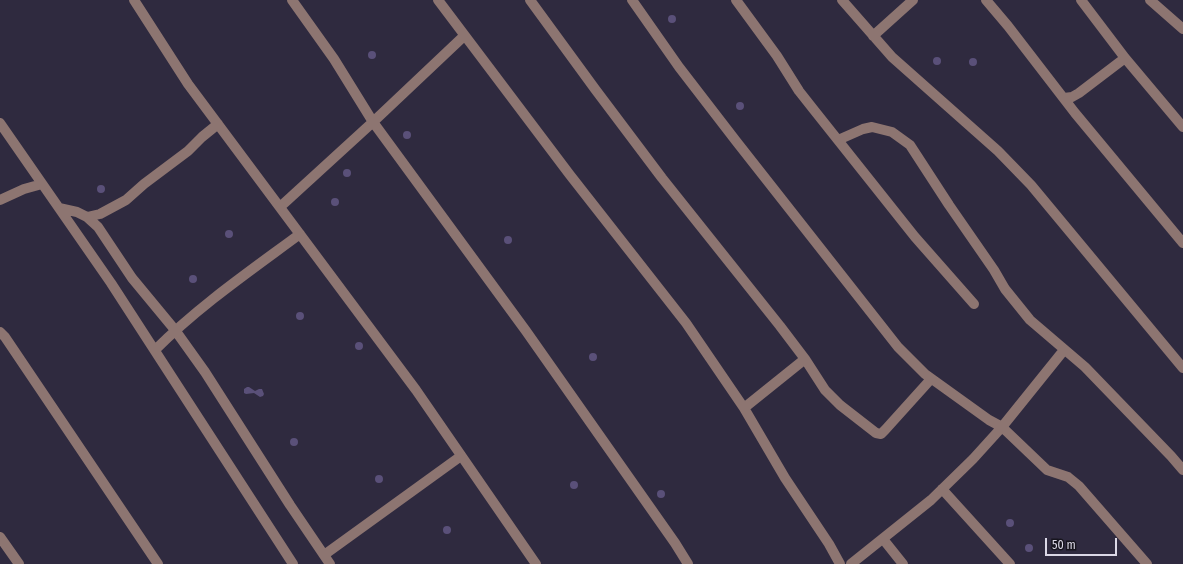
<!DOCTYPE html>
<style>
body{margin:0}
#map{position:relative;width:1183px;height:564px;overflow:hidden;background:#2f2a3f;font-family:"Fira Sans Condensed",sans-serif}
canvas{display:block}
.scale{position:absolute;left:1045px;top:538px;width:72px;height:18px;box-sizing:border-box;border:2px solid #dbd8e6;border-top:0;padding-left:5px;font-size:12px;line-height:14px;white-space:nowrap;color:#dbd8e6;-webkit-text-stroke:3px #17151e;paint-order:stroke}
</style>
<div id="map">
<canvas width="1183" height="564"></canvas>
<div class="scale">50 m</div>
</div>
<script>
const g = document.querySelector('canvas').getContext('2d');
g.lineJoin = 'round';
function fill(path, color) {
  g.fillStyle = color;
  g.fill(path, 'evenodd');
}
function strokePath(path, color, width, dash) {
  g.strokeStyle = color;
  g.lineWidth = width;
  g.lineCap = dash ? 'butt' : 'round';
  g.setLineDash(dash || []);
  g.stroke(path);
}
const building = new Path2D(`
 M668 19a4 4 0 1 1 8 0a4 4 0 1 1-8 0Z
 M368 55a4 4 0 1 1 8 0a4 4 0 1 1-8 0Z
 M933 61a4 4 0 1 1 8 0a4 4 0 1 1-8 0Z
 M969 62a4 4 0 1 1 8 0a4 4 0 1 1-8 0Z
 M736 106a4 4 0 1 1 8 0a4 4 0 1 1-8 0Z
 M403 135a4 4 0 1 1 8 0a4 4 0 1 1-8 0Z
 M343 173a4 4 0 1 1 8 0a4 4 0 1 1-8 0Z
 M97 189a4 4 0 1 1 8 0a4 4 0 1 1-8 0Z
 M331 202a4 4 0 1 1 8 0a4 4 0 1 1-8 0Z
 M225 234a4 4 0 1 1 8 0a4 4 0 1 1-8 0Z
 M504 240a4 4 0 1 1 8 0a4 4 0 1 1-8 0Z
 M189 279a4 4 0 1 1 8 0a4 4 0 1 1-8 0Z
 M296 316a4 4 0 1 1 8 0a4 4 0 1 1-8 0Z
 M355 346a4 4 0 1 1 8 0a4 4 0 1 1-8 0Z
 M589 357a4 4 0 1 1 8 0a4 4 0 1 1-8 0Z
 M247,387H249L255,391L259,389H262L264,394L263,396L260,397L254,393L246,394L244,393V389Z
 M290 442a4 4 0 1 1 8 0a4 4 0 1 1-8 0Z
 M375 479a4 4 0 1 1 8 0a4 4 0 1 1-8 0Z
 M570 485a4 4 0 1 1 8 0a4 4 0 1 1-8 0Z
 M657 494a4 4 0 1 1 8 0a4 4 0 1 1-8 0Z
 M1006 523a4 4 0 1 1 8 0a4 4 0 1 1-8 0Z
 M443 530a4 4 0 1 1 8 0a4 4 0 1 1-8 0Z
 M1025 548a4 4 0 1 1 8 0a4 4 0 1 1-8 0Z`);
const minor = new Path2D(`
 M134,0L188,84L416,390L536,564
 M292,0L334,59L373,122L526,331L675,543L688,564
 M438,0L570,175L686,323L744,408L785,478L829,544L840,564
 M530,0L595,89L662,178L780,326L805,359L825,390L840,405L876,433L881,434L885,430L931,379
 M632,0L679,67L736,141L898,347L925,374L989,420L1002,427L1047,470L1068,477L1079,486L1147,564
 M736,0L777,56L799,91L814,110L915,237L974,304
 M842,0L892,57L998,151L1031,185L1183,368
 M986,0L1008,26L1075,113L1183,243
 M1081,0L1125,58L1183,127
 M1150,0L1183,29
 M873,36L913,0
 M1064,98L1072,97L1079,93L1125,58
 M0,123L111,283L293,564
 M838,140L863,129L872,127L892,132L910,145L949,205L994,270L1005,289L1030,320L1085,367L1171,456L1183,470
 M0,200L24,189L42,184
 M280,207L373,122L464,36
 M59,208L77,212L87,217L98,227L132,278L175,330L205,372L290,505L330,564
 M87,217L100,214L126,200L144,184L188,151L202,137L218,124
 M0,332L5,337L158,564
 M155,350C199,306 250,271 300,234
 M744,408L805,359
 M942,489L1010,564
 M0,537L19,564
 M883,539L903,564
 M324,555L461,456
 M851,564L931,500L973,459L1002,427L1064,350`);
fill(building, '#5a5079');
strokePath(minor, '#8d7571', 10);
</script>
